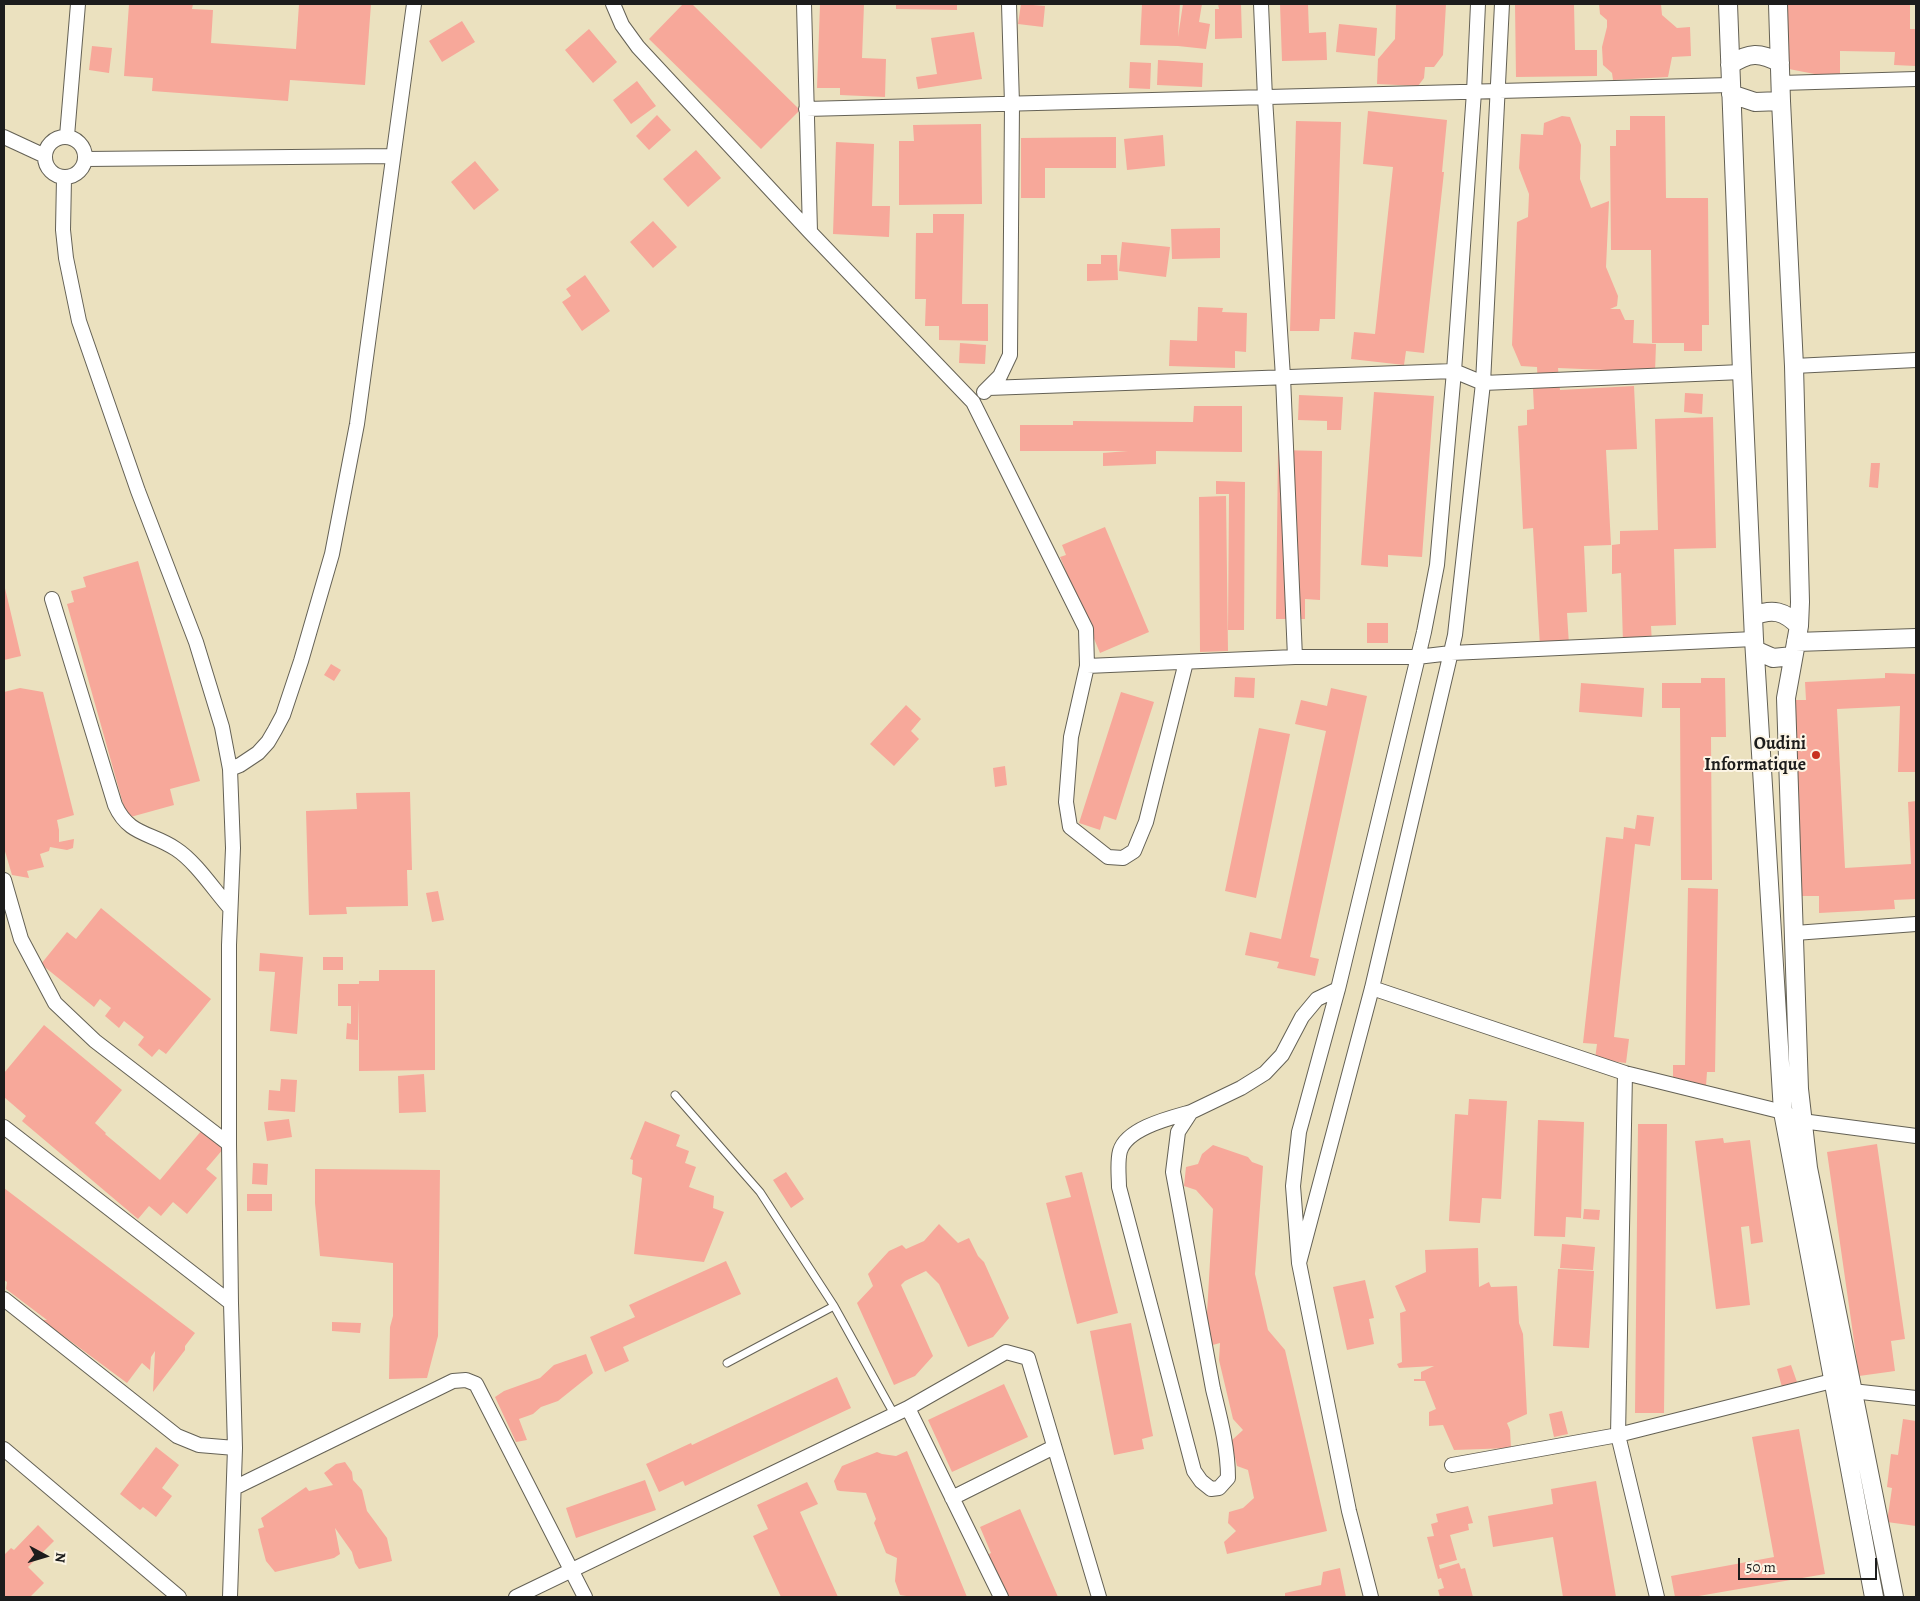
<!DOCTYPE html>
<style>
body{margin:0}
#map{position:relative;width:1920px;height:1601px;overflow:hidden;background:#ebe1bf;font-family:Alegreya,serif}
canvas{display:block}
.frame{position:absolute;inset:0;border:5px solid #1c1c1c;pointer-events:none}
.north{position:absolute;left:20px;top:1531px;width:50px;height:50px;-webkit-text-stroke:4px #fcf5e5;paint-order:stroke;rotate:96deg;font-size:14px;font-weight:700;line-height:20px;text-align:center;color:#1c1c1c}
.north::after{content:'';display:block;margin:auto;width:18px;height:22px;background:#1c1c1c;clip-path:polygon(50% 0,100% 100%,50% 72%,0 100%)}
.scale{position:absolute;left:1738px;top:1558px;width:139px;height:22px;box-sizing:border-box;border:2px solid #1c1c1c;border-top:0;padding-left:6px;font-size:15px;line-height:18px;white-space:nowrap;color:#1c1c1c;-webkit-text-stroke:4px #fcf5e5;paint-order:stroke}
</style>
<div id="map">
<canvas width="1920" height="1601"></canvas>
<div class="frame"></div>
<div class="north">N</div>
<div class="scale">50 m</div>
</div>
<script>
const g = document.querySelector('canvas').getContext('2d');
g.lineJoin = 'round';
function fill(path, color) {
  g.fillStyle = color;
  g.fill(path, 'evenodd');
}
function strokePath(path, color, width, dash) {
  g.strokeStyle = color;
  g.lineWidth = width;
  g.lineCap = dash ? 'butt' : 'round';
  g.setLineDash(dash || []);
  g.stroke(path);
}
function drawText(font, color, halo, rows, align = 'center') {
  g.font = font + ' Alegreya,serif';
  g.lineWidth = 4;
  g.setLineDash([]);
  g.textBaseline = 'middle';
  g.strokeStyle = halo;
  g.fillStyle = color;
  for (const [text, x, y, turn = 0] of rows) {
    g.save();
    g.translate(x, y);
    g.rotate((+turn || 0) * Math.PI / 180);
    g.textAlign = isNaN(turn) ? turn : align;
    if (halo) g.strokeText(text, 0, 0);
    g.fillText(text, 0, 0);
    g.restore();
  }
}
const building = new Path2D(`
 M129,4H193L192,9L213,10L211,43L296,49L299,4H371L365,85L290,80L288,101L152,91L153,78L124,76Z
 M683,4H692L800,110L761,149L649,39Z
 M820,4H864L862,58L886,59L885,97L840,95V88H817Z
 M896,4H957V10L896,9Z
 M1021,4L1045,6L1043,27L1018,24Z
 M1142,4H1180L1178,37L1183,4H1202L1199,22L1210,24L1206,49L1178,46L1140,45Z
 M1218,4H1241L1242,38L1215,39V9H1219Z
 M1280,4H1308L1309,33L1326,32L1327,60L1282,61Z
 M1396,4H1446L1443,55L1434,67H1425L1424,78L1418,86L1377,84L1378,59L1395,39Z
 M1515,4H1574L1575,50H1597V76L1516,77Z
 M1599,4H1661L1662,15L1677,28L1690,27L1691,56L1672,57L1668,77L1613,80L1612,73L1603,65L1602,47L1607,27V20L1600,14Z
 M1784,4H1910V29H1916V66L1894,65L1895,52L1840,51V79L1789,69Z
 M462,21L475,42L442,62L429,41Z
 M1339,24L1377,28L1375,56L1336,52Z
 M589,29L617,62L593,83L565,50Z
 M974,32L982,79L918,89L916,77L937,74L931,38Z
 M92,46L112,48L109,73L89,70Z
 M1158,60L1203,63L1202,87L1157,85Z
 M1130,62L1151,63L1150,89L1129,88Z
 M637,81L656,106L631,124L613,100Z
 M1368,111L1447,120L1442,172H1444L1424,353L1406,351L1404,365L1351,359L1354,332L1375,334L1393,167L1363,164Z
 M657,115L671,130L649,150L636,136Z
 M1562,116L1570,117L1581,145L1580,179L1591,208L1609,201L1606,267L1618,296L1617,306L1610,309H1620L1625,320H1634L1633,343L1656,344L1655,372L1558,368L1560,390L1634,386L1637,449L1606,450L1611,545L1584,546L1587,612L1567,613L1569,645L1540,647L1533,528L1523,529L1518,426L1527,425V410L1534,409L1533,389L1538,388L1537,367L1521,366L1512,345L1517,222L1528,217L1529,194L1519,168L1521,134L1543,135L1544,123Z
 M1630,116H1665L1666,198H1708L1709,325H1702V351H1684V343H1652L1651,250H1611L1610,146H1616V130H1630Z
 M1296,121L1341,122L1335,319H1320L1319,331H1290Z
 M981,124L982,204L899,205V141H914L913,125Z
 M1163,135L1165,166L1127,170L1124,139Z
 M1116,137V168H1045V198H1021V138Z
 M836,142L874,144L872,206H890L889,237L833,234Z
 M696,150L721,178L688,207L663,179Z
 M475,161L499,190L474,210L451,182Z
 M933,214H964L962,304H988V341L939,340V326H925L926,299H915L916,233H933Z
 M653,221L677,247L653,268L630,242Z
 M1220,228V258L1172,259L1171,229Z
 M1122,242L1170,247L1166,277L1119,271Z
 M1101,255H1117L1118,280L1087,281V264H1101Z
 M585,275L610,311L582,331L562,302L571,296L566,289Z
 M1198,307L1223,308L1222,312L1247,313L1246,352L1235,351V368L1169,366L1170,340L1197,341Z
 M960,343L986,345L985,364L959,363Z
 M1374,392L1434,396L1422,557L1388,555V567L1361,565Z
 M1685,393L1703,394L1702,414L1684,412Z
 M1299,395L1343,397L1341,430H1327V421L1298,420Z
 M1194,406H1242V452L1156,451V464L1103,466V453L1128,451H1020V425H1073V421L1193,422Z
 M1713,417L1716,548L1674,549L1676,625L1651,626L1652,644H1623L1621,573L1612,574V545L1620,544V531L1658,530L1655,419Z
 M1278,450L1322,451L1320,600L1305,599V619H1276Z
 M1871,463H1880L1878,488L1869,487Z
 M1216,481L1245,482L1244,630H1228L1229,494H1216Z
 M1226,496L1228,651L1200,652L1199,497Z
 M1105,527L1149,632L1100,653L1060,557L1066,555L1062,545Z
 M138,561L200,781L170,789L174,805L127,818L67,604L74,602L71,591L86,587L83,577Z
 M4,584L21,656L4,660Z
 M1367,623H1388V643H1367Z
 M331,664L341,670L334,681L324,675Z
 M1885,673L1916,674V772H1898L1900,706L1837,709L1845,868L1911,864L1908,802L1916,801V899L1894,900L1895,909L1819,913V896H1802L1801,870H1799L1791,700H1806L1805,682L1885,678Z
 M1235,677L1255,678L1254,698L1234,697Z
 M1701,678H1725L1726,737H1711L1712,880H1681L1680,708H1662V683H1701Z
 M1581,683L1644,688L1642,717L1579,712Z
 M20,688L43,692L74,815L57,820L59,830V842L74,839L73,848L67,850L50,847L49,851L40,854L44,867L27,871L29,878L12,875L4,848V692Z
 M1331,688L1367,696L1310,957L1319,959L1315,976L1277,968L1279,962L1245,955L1250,932L1281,939L1326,731L1295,724L1301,700L1327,706Z
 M1121,692L1154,702L1116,820L1104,816L1100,830L1079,823Z
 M906,705L921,719L911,731L919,739L894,766L870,744Z
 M1259,728L1290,734L1256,898L1225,891Z
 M1005,766L1007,785L995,787L993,768Z
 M410,792L412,870H407L408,906L346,907L347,914L309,915L306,811L357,809L356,793Z
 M1637,815L1654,817L1650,846L1635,844L1614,1037L1629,1039L1626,1063L1595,1059L1597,1044L1583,1043L1606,837L1623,839L1624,827L1635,829Z
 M1688,888L1718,889L1715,1072H1707L1706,1086H1673V1065H1685Z
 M438,891L444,920L432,922L426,893Z
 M101,908L211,999L166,1054L159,1049L152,1057L138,1045L144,1037L124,1021L119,1028L105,1016L111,1008L100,999L94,1007L41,964L67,932L76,939Z
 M260,953L303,957L297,1034L270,1031L275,972L259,971Z
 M323,957H343V970H323Z
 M379,970H435V1070L359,1071V1000L358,1040L346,1039L347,1023L351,1024V1006H338V984H359V981H379Z
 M44,1025L122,1090L95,1123L106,1133L105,1134L160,1180L202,1130L224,1148L206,1169L217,1178L187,1214L173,1202L161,1216L149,1206L138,1219L22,1121L26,1116L4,1097V1073Z
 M424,1074L426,1112L399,1113L398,1076Z
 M281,1079L297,1080L295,1112L268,1110L269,1090L280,1091Z
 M1469,1099L1507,1101L1501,1199L1482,1198L1480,1223L1449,1221L1455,1114L1468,1115Z
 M289,1119L292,1137L267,1141L264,1122Z
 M1538,1120L1584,1122L1581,1218L1566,1217L1565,1237L1534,1236Z
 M645,1121L680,1135L676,1146L689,1151L685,1163L696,1167L689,1187L714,1196L713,1208L724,1212L704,1262L634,1254L642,1178L632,1174L633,1160L630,1159Z
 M1638,1124H1667L1664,1413H1635Z
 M1723,1138L1724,1143L1750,1140L1763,1242L1751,1244L1749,1226L1741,1227L1750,1305L1716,1309L1695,1141Z
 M1877,1144L1905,1339L1891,1341L1895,1371L1859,1376L1827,1152Z
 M1213,1145L1248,1157L1252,1162L1263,1166L1255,1274L1268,1330L1285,1350L1327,1531L1227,1554L1224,1542L1236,1531L1228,1523L1229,1512L1243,1508L1254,1498L1248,1470L1237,1466L1231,1441L1243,1430L1233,1419L1219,1360L1220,1343L1209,1346L1206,1331L1213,1209L1196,1190L1184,1186L1186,1167L1198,1164L1202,1154Z
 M253,1163L268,1164L267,1185L252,1184Z
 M315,1169L440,1170L438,1336L427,1378L389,1379L390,1327L393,1316V1263L320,1256L315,1203Z
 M786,1172L804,1199L791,1208L773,1180Z
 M1082,1172L1118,1313L1077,1324L1046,1203L1071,1197L1065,1176Z
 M4,1188L195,1333L185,1346V1350L153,1392L155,1351L151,1357L150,1370L142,1363L127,1383L42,1320H47L6,1289L7,1282L4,1280Z
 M247,1194H272V1211H247Z
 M1584,1209L1600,1210L1599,1220L1583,1219Z
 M939,1224L958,1243L969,1238L978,1256L984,1262L1009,1318L993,1337L968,1347L939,1284L926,1271L905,1281L901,1285L933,1356L915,1376L894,1385L857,1303L873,1286L868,1274L889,1251L902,1245L906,1249L924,1241Z
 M1562,1244L1595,1247L1593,1270L1560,1268Z
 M1478,1248L1479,1287L1489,1282L1491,1287L1517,1286L1519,1323L1523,1334L1527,1414L1507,1423L1510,1430L1511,1448L1454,1450L1443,1425L1429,1426V1412L1436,1409L1425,1381H1414V1379H1421V1372L1434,1366L1399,1368L1397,1364L1402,1362L1400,1313L1406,1311L1395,1286L1426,1272L1425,1250Z
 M726,1261L741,1294L623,1347L629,1361L605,1372L590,1337L635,1317L629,1305Z
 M1558,1269L1594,1271L1589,1348L1553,1346Z
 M1365,1280L1374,1318L1369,1319L1374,1344L1347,1350L1333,1287Z
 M332,1322L361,1323L360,1333L332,1331Z
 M1131,1323L1153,1436L1142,1439L1144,1449L1114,1455L1090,1331Z
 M586,1354L593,1373L558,1401L541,1407L533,1414L519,1419L527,1440L516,1442L495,1397L504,1391L540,1378L554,1365Z
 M1791,1365L1797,1382L1782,1387L1777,1369Z
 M837,1377L851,1408L685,1486L683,1481L659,1492L646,1464L691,1443L692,1445Z
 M1004,1384L1028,1437L952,1472L928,1420Z
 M1562,1411L1568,1434L1554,1437L1549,1414Z
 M1903,1419L1916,1421V1526L1887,1522L1892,1488L1887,1487L1891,1454L1898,1455Z
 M1799,1429L1825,1574L1693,1597H1675L1671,1576L1774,1557L1752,1437Z
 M156,1447L179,1465L162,1488L172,1496L156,1517L143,1507L140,1510L120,1494Z
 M907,1451L967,1597H913L900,1595L895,1581L897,1558L886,1553L874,1523L876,1519L866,1493L840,1491L837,1490L834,1481L842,1466L877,1452L882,1454L896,1456Z
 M345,1462L352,1472L353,1480L362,1490L367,1511L387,1538L392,1561L359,1569L355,1563L352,1552L335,1528L340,1554L334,1558L275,1572L266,1561L261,1542L258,1529L264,1527L261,1518L306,1487L309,1491L333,1485L324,1473L336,1464Z
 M645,1480L656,1510L576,1538L566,1508Z
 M1596,1481L1616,1597H1563L1553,1537L1493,1547L1488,1516L1553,1504L1551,1489Z
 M807,1482L818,1504L800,1512L838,1597H781L753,1536L768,1529L757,1505Z
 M1468,1506L1473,1523L1468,1524L1469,1530L1450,1535L1457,1560L1439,1565L1440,1569L1459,1563L1461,1569L1465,1568L1473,1597H1440L1438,1590L1444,1588L1441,1578L1438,1579L1427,1537L1434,1536L1431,1524L1438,1522L1436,1514Z
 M1020,1509L1058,1597H1005L987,1555L991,1553L980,1527Z
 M38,1525L54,1541L28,1567L44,1583L30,1597H4V1555L11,1548L14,1550Z
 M1340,1568L1346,1597H1285V1593L1321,1585L1323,1572Z`);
const service = new Path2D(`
 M675,1095L760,1192L834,1306L894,1414
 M727,1363L834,1306`);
const minor = new Path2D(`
 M613,4L622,25L638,47L810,232L973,402L1086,629L1087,666L1071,737L1066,802L1070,827L1108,857L1123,858L1134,851L1146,822L1186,662
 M804,4L810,232
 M1261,4L1265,98L1283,377L1295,657
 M1478,4L1474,92L1454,371L1437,565L1424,632L1338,989L1299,1132L1293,1186L1299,1263L1372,988L1455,635L1483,383L1502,4
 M1781,83L1916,79
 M806,109L1730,85
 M67,136L78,4
 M45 157a20 20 0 1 1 40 0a20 20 0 1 1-40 0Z
 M4,137L45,156
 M86,159L393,156
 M64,178L63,230L66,258L79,321L138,491L196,642L222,727L230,769L233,848L229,945V1144L231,1303L235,1448L230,1597
 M1794,366L1916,360
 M988,388L1454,371L1483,383L1742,372
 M984,392L1000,376L1010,355L1012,104L1009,4
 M52,599L115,805C129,836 151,832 176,849C196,862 214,890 230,908
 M1087,666L1295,657H1417L1451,653L1754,639
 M230,769L240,765L258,753L268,742L275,730L283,715L301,661L332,554L357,424L414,4
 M4,880L21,939L55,1003L95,1041L229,1144
 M1795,933L1916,924
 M1372,988L1625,1073L1783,1112L1802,1121L1916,1136
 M1625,1073L1618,1435L1657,1597
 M1191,1112C1170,1118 1127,1128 1120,1151C1117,1162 1119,1177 1119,1187L1194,1471L1201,1481L1211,1489L1219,1488L1228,1478C1228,1447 1220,1418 1213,1389L1173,1172L1178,1132L1191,1112L1241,1088L1265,1073L1282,1055L1302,1017L1317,999L1338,989
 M4,1127L231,1303
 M1299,1263L1349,1511L1371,1597
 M4,1299L177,1436L199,1445L235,1448
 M1852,1391L1916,1398
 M908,1408L1001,1597
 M4,1449L179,1597
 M1452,1465L1618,1435L1832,1381
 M234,1488L453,1381L466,1380L476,1384L585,1597
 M952,1498L1054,1447
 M516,1597L908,1408L1006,1352L1028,1358L1099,1597`);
const tertiary = new Path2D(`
 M1728,4L1742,372L1754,639L1783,1112L1874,1597
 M1778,4L1781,101L1794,366L1800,602L1799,626L1786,698L1799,1089L1808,1168L1894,1597
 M1730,65C1749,52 1760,52 1780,63
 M1731,94L1755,102L1781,101
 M1753,616C1773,608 1784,611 1799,626
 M1796,642L1916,638
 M1755,650L1773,658L1793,656`);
const markers = [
 [1816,755,5,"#c8321e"]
];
const poiNames = [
 ["Oudini",1806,745],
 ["Informatique",1806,766]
];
fill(building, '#f7a89a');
strokePath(service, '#646155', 9);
strokePath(minor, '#646155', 16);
strokePath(tertiary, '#646155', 20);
strokePath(service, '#fff', 7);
strokePath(minor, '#fff', 14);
strokePath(tertiary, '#fff', 18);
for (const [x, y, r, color] of markers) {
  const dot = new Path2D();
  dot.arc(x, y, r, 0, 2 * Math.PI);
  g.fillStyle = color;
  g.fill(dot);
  strokePath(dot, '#fcf5e5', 2);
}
drawText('bold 18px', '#1c1c1c', '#fcf5e5', poiNames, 'right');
</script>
